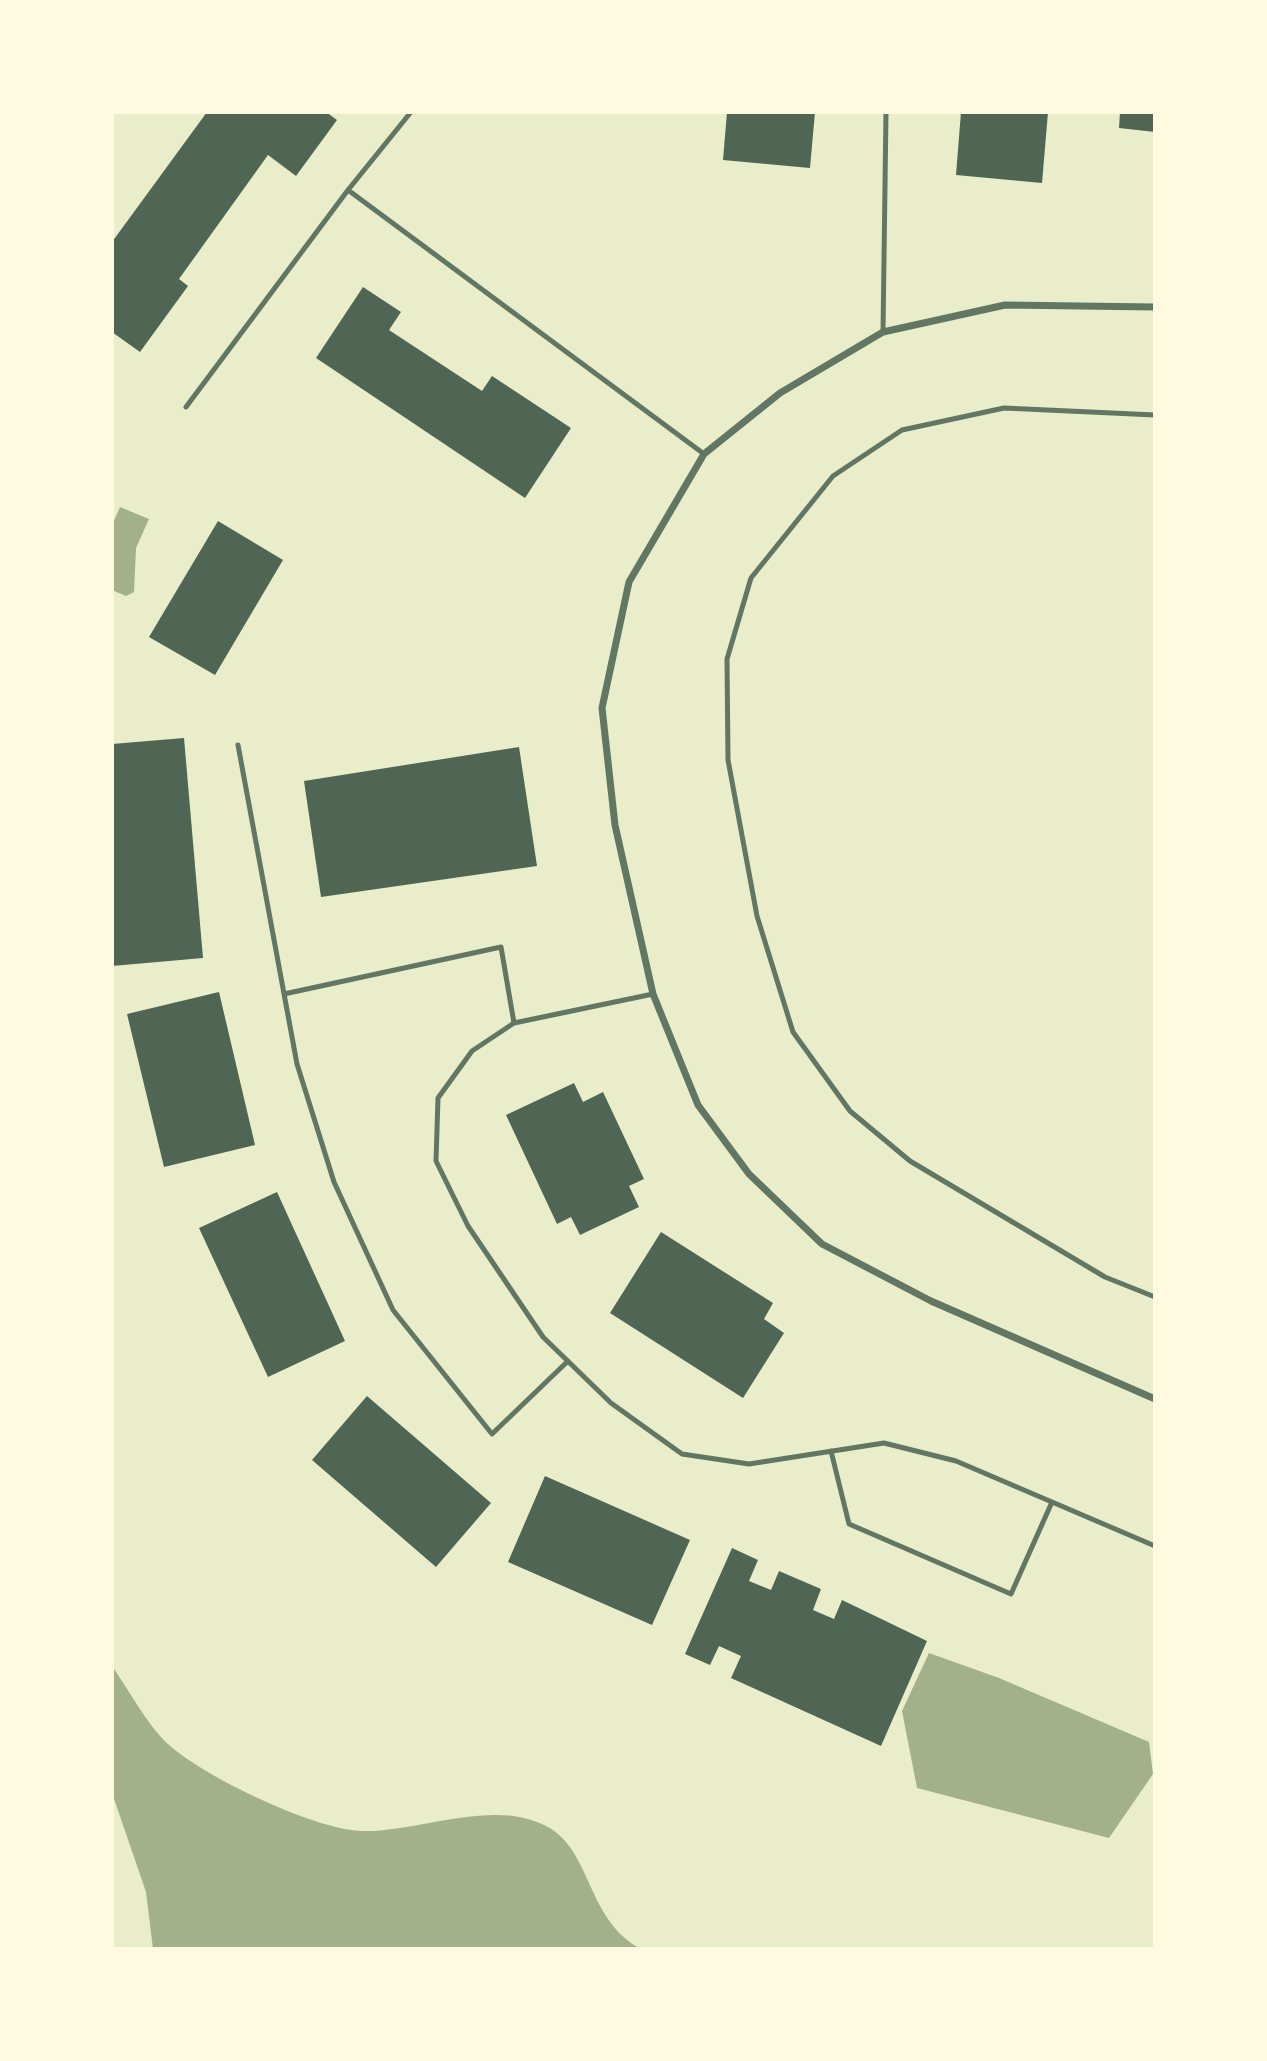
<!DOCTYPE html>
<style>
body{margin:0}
#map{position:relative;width:1267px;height:2061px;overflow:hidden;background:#e9edc9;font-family:Bitter,serif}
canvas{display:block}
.frame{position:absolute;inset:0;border:114px solid #fefae0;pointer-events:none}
</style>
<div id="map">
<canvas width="1267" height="2061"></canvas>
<div class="frame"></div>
</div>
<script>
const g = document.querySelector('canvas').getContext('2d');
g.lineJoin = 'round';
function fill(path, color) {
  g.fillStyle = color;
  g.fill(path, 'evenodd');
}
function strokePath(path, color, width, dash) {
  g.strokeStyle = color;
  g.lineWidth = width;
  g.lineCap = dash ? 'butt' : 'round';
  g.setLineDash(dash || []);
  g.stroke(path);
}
const water = new Path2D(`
 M120,507L149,519L136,548L134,592L126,596L112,590V525Z
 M929,1653L999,1678L1149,1742L1153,1774L1109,1838L917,1788L902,1711Z
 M112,1666C128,1689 142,1715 160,1736C191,1772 316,1831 363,1831C420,1832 493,1798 546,1826C592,1849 586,1920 641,1949H153L146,1892L112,1793Z`);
const building = new Path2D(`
 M207,112H326L337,120L296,176L268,155L179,279L188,286L140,352L112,332V242Z
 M727,112H815L810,168L723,160Z
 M961,112H1048L1042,183L956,175Z
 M1120,112H1155V132L1119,128Z
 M363,287L401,312L389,330L482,391L492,376L571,428L525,498L316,358Z
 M218,521L283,560L215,675L149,637Z
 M184,738L203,958L112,966V744Z
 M519,747L537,866L321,897L304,781Z
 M219,992L255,1145L164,1167L127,1014Z
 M574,1083L583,1102L603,1092L644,1179L629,1186L639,1207L580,1235L571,1217L557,1224L506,1115Z
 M277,1192L345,1341L268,1377L199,1228Z
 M661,1232L773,1303L764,1319L784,1333L743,1398L610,1313Z
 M367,1396L491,1503L436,1567L312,1460Z
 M545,1476L690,1540L652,1625L508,1562Z
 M732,1548L758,1560L749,1581L771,1590L779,1571L821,1589L813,1610L834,1619L842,1600L927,1641L881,1746L731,1678L741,1656L719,1646L710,1665L685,1654Z`);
const service = new Path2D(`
 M348,190L704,454
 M883,332L886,112
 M186,407L348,190L411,112
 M1155,415L1004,408L902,430L833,476L751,578L727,659L728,760L757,916L793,1032L850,1111L910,1161L1105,1277L1155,1297
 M238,745L297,1064L334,1182L393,1310L492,1434L568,1361
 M284,994L501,947L514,1023
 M653,994L514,1023L472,1051L438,1098L436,1161L468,1226L543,1337L611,1403L682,1454L749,1464L884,1443L956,1461L1155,1546
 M831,1451L849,1524L1011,1594L1052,1502`);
const minor = new Path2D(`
 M1155,307L1005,305L883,332L780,393L704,454L629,582L602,708L615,825L653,994L698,1105L749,1174L822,1244L931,1301L1155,1399`);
fill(water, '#a3b18a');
fill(building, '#4f6655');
strokePath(service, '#617663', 5);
strokePath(minor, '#617663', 7);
</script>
